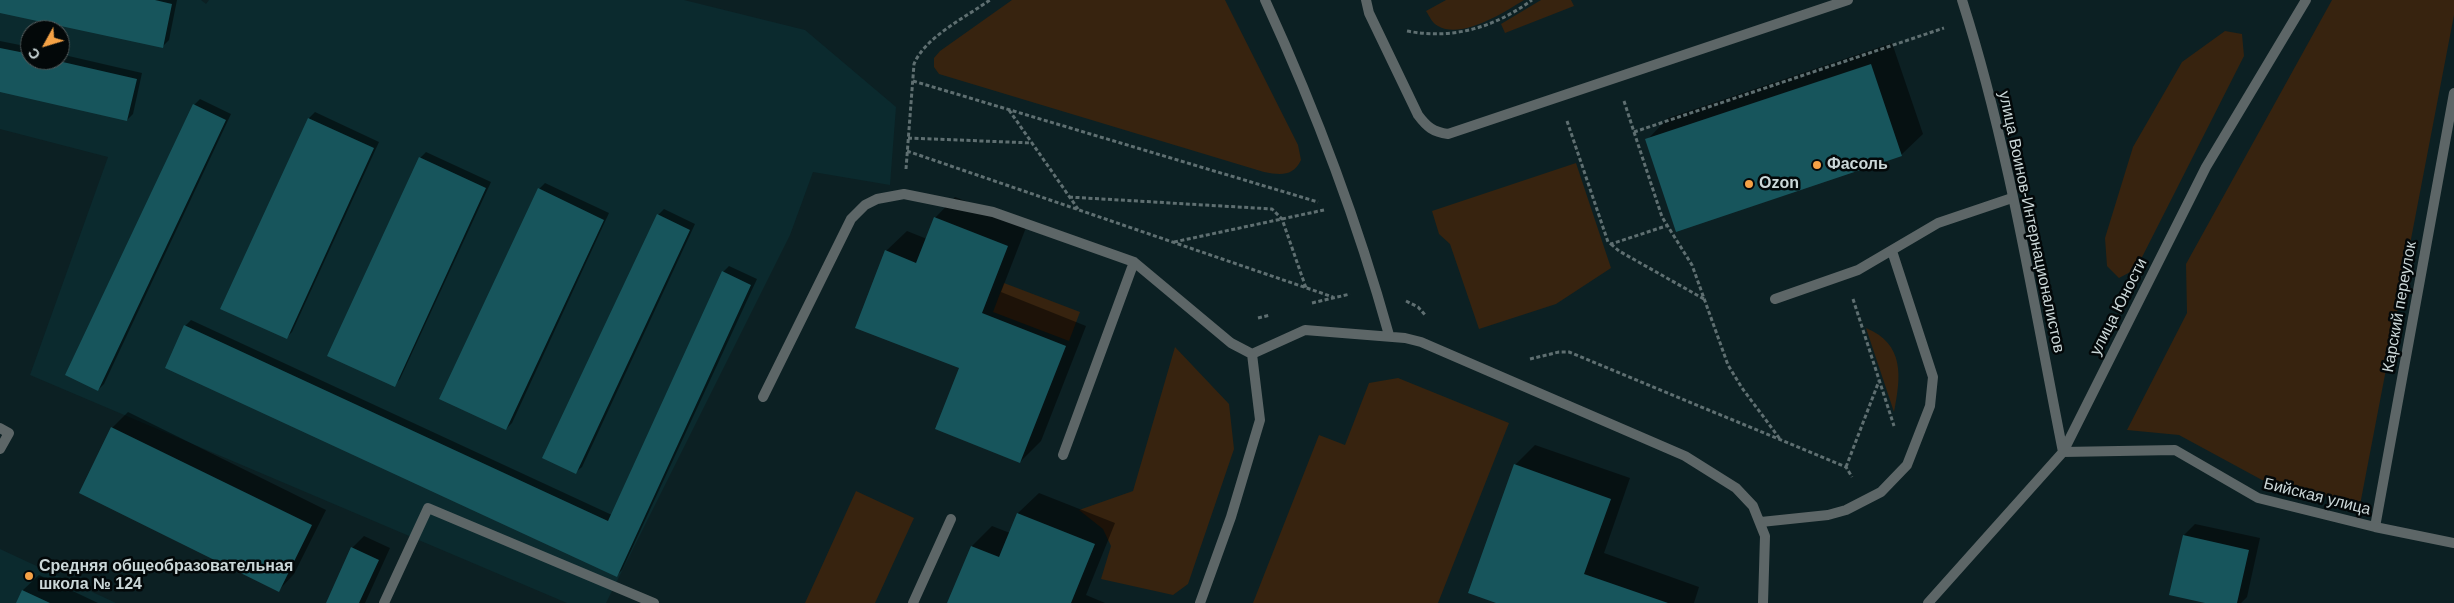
<!DOCTYPE html>
<meta charset="utf-8">
<style>
body{margin:0}
#map{position:relative;width:2454px;height:603px;overflow:hidden;background:#0c2023;font-family:Helvetica,sans-serif}
canvas{display:block}
.north{position:absolute;left:20px;top:20px;width:50px;height:50px;box-sizing:border-box;background:#030809;border:1px solid #535b5c;border-radius:50%;rotate:231deg;font-size:14px;font-weight:700;line-height:20px;text-align:center;color:#cbd7d8}
.north::after{content:'';display:block;margin:auto;width:18px;height:22px;background:#f5a246;clip-path:polygon(50% 0,100% 100%,50% 72%,0 100%)}
</style>
<div id="map">
<canvas width="2454" height="603"></canvas>
<div class="north">С</div>
</div>
<script>
const g = document.querySelector('canvas').getContext('2d');
g.lineJoin = 'round';
function fill(path, color) {
  g.fillStyle = color;
  g.fill(path, 'evenodd');
}
function strokePath(path, color, width, dash) {
  g.strokeStyle = color;
  g.lineWidth = width;
  g.lineCap = dash ? 'butt' : 'round';
  g.setLineDash(dash || []);
  g.stroke(path);
}
function drawText(font, color, halo, rows, align = 'center') {
  g.font = font + ' Helvetica,sans-serif';
  g.lineWidth = 5;
  g.setLineDash([]);
  g.textBaseline = 'middle';
  g.strokeStyle = halo;
  g.fillStyle = color;
  for (const [text, x, y, turn = 0] of rows) {
    g.save();
    g.translate(x, y);
    g.rotate((+turn || 0) * Math.PI / 180);
    g.textAlign = isNaN(turn) ? turn : align;
    if (halo) g.strokeText(text, 0, 0);
    g.fillText(text, 0, 0);
    g.restore();
  }
}
const built = new Path2D(`
 M0,0H201L206,4L209,0H684L805,30L896,107L890,185L813,172L790,235L606,603H567L30,375L108,157L0,129ZM30,30H60V60H30Z
 M0,549L116,603H0Z`);
const green = new Path2D(`
 M1012,0H1225L1298,145L1301,160C1293,177 1280,175 1264,172L939,74L934,67V58L940,51Z
 M1446,0H1524C1505,12 1461,40 1438,26C1432,23 1430,17 1426,11Z
 M1541,0H1571L1574,6L1505,33L1501,24Z
 M2332,0H2454V15L2360,505L2262,480L2179,435L2127,430L2187,313L2186,264Z
 M2225,31L2242,34L2244,56L2136,269L2119,278L2107,266L2105,238L2133,147L2182,62Z
 M1576,163L1611,268L1556,304L1479,329L1450,244L1439,234L1432,211Z
 M1004,283L1080,312L1069,341L993,312Z
 M1866,328C1905,344 1901,377 1894,412Z
 M1175,347L1229,404L1234,449L1188,584L1173,595L1101,579L1111,546L1103,529L1079,510L1133,491Z
 M1398,378L1509,423L1438,603H1253L1319,435L1345,445L1369,383Z
 M856,491L914,518L875,603H805Z`);
const shadow = new Path2D(`
 M0,0H177L169,40L163,46L0,12Z
 M0,41L30,47V60H60V54L142,73L133,114L127,120L0,91Z
 M1892,43L1923,134L1901,155L1647,140L1668,118Z
 M200,99L231,114L104,384L98,390L194,105Z
 M315,112L379,142L292,332L286,338L222,308L309,118Z
 M426,152L491,182L400,379L394,385L420,158Z
 M545,183L609,213L512,423L506,429L539,189Z
 M955,197L1027,225L1001,292L1086,326L1041,441L1020,462L886,251L907,231L927,239L935,218Z
 M664,209L695,224L582,467L576,472L658,215Z
 M729,266L757,279L622,570L616,576L185,326L191,320L612,515L723,272Z
 M128,412L326,510L294,574L279,590L112,428Z
 M1535,445L1630,478L1604,553L1699,587L1694,603H1499L1515,465Z
 M1039,493L1115,523L1086,595L1105,603H949L972,546L992,526L1010,533L1018,513Z
 M2195,524L2260,538L2247,597L2241,603H2210L2184,535Z
 M364,536L390,548L365,603H327L352,548Z
 M39,575L98,603H17L23,590Z`);
const building = new Path2D(`
 M0,0H155L172,4L163,48L0,13Z
 M0,48L30,54V60H54L137,79L127,121L0,92Z
 M1871,64L1902,156L1676,232L1645,139Z
 M193,104L226,120L98,391L65,375Z
 M308,118L374,148L287,339L220,309Z
 M419,157L486,188L395,387L327,356Z
 M538,188L604,220L506,430L439,399Z
 M657,214L690,230L576,474L542,458Z
 M934,217L1008,246L982,313L1066,346L1020,463L935,429L959,368L855,328L885,250L916,263Z
 M722,271L751,285L617,577L165,368L184,325L608,521Z
 M111,427L312,525L279,592L79,493Z
 M1514,464L1611,499L1584,574L1668,603H1496L1468,593Z
 M1017,513L1095,544L1071,603H947L971,546L999,557Z
 M2183,535L2249,550L2237,603H2205L2169,595Z
 M351,547L379,560L359,603H326Z
 M22,590L50,603H16Z`);
const path = new Path2D(`
 M1407,31C1454,40 1495,27 1532,0
 M913,81L1318,202
 M1624,101L1634,132L1944,28
 M1009,110L1078,209
 M1567,121L1608,242L1611,244L1666,226
 M1634,132L1662,217L1692,265L1728,365L1742,388L1780,439
 M908,138L1032,143
 M907,151L1333,297
 M906,169L914,64C925,37 966,17 990,0
 M1069,197L1272,209L1282,219L1306,288
 M1174,242L1324,210
 M1611,244L1619,251L1704,299
 M1853,299L1894,426
 M1406,301L1418,307L1426,316
 M1312,303L1350,294
 M1258,318L1270,315
 M1530,359L1559,352H1569L1846,467L1852,477
 M1846,467L1879,381`);
const lane = new Path2D(`
 M1265,0C1315,109 1357,220 1389,335
 M1366,0L1369,13L1418,115C1427,127 1433,132 1448,134L1848,0
 M1775,299L1858,270L1938,223L2012,198
 M1252,354L1305,330L1405,338L1421,342L1685,456L1736,488L1753,506L1765,536L1763,603
 M763,397L851,219L865,205L877,199L904,194L993,212L1134,262
 M0,428L9,433L0,449
 M1063,455L1134,262L1231,343L1252,354L1260,420L1231,517L1200,603
 M1761,522L1828,515L1846,510L1881,492L1907,465L1930,406L1933,377L1892,251
 M384,603L428,508L654,603
 M913,603L951,519`);
const street = new Path2D(`
 M1962,0C2009,147 2033,301 2063,452L2175,450L2258,498L2375,527L2454,543
 M2375,527L2454,93
 M1928,603L2063,452L2206,167L2306,0`);
const markers = [
 [1817,165,5,"#f5a246"],
 [1749,184,5,"#f5a246"],
 [29,576,5,"#f5a246"]
];
const poiNames = [
 ["Фасоль",1827,165],
 ["Ozon",1759,184],
 ["Средняя общеобразовательная",39,567],
 ["школа № 124",39,585]
];
const streetNames = [
 ["улица Воинов-Интернационалистов",2031,222,78],
 ["улица Юности",2119,307,-63],
 ["Карский переулок",2400,307,-80],
 ["Бийская улица",2317,497,14]
];
fill(built, '#0b2a2e');
fill(green, '#37230f');
fill(shadow, '#0007');
fill(building, '#17555c');
strokePath(path, '#5f6f71', 3, [4, 2.5]);
strokePath(lane, '#5d6667', 10);
strokePath(street, '#5d6667', 10);
for (const [x, y, r, color] of markers) {
  const dot = new Path2D();
  dot.arc(x, y, r, 0, 2 * Math.PI);
  g.fillStyle = color;
  g.fill(dot);
  strokePath(dot, '#030809', 2);
}
drawText('bold 16px', '#cbd7d8', '#030809', poiNames, 'left');
drawText('16px', '#cbd7d8', '#030809', streetNames);
</script>
